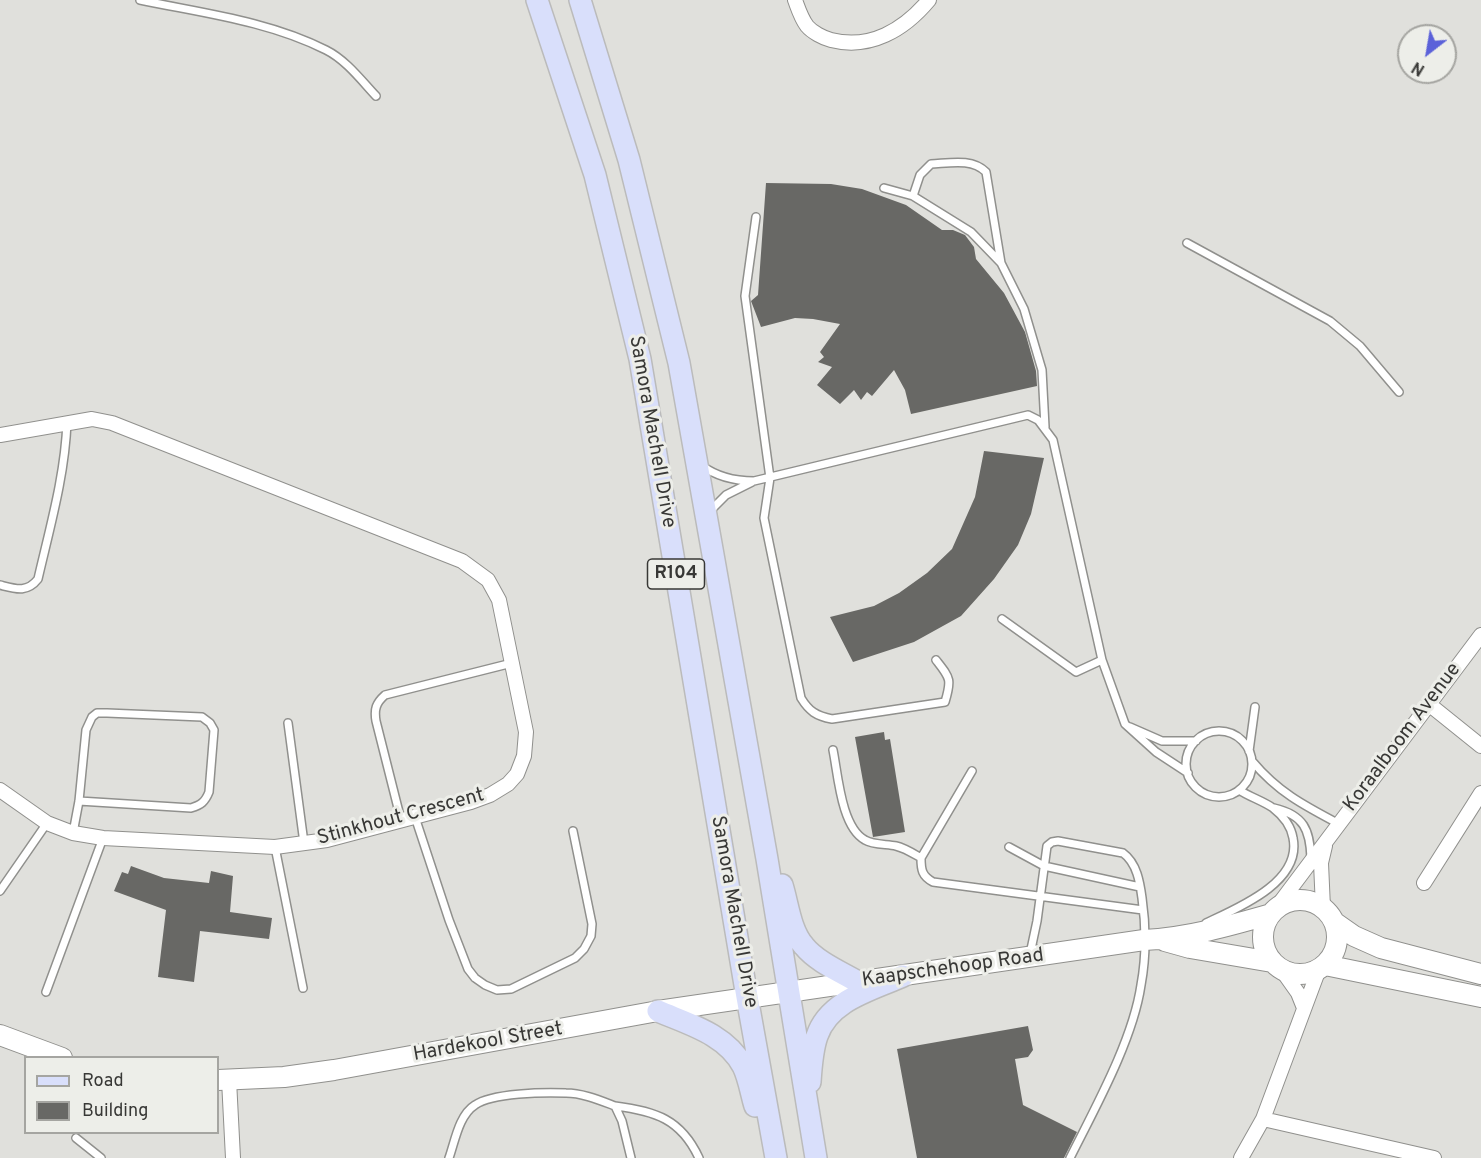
<!DOCTYPE html>
<style>
body{margin:0}
#map{position:relative;width:1481px;height:1158px;overflow:hidden;background:#e0e0dc;font-family:Overpass,sans-serif}
canvas{display:block}
.legend{position:absolute;left:24px;top:1056px;width:195px;height:78px;box-sizing:border-box;background:#edeee9;border:2px solid #a5a5a1;margin:0;padding:8px 10px;list-style:none;font-size:18px;color:#383836}
.legend li{display:flex;align-items:center;gap:12px;height:30px}
.legend b{width:30px;border:2px solid #a5a5a1}
.north{position:absolute;left:1397px;top:24px;width:60px;height:60px;box-sizing:border-box;background:#edeee9;border:2px solid #a5a5a1;border-radius:50%;rotate:211deg;font-size:16px;font-weight:700;line-height:24px;text-align:center;color:#383836}
.north::after{content:'';display:block;margin:auto;width:21px;height:27px;background:#5b61d9;clip-path:polygon(50% 0,100% 100%,50% 72%,0 100%)}
</style>
<div id="map">
<canvas width="1481" height="1158"></canvas>
<ul class="legend">
<li><b style="height:8px;background:#d9dffb"></b>Road</li>
<li><b style="height:16px;background:#686865"></b>Building</li>
</ul>
<div class="north">N</div>
</div>
<script>
const g = document.querySelector('canvas').getContext('2d');
g.lineJoin = 'round';
function fill(path, color) {
  g.fillStyle = color;
  g.fill(path, 'evenodd');
}
function strokePath(path, color, width, dash) {
  g.strokeStyle = color;
  g.lineWidth = width;
  g.lineCap = dash ? 'butt' : 'round';
  g.setLineDash(dash || []);
  g.stroke(path);
}
function drawText(font, color, halo, rows, align = 'center') {
  g.font = font + ' Overpass,sans-serif';
  g.lineWidth = 6;
  g.setLineDash([]);
  g.textBaseline = 'middle';
  g.strokeStyle = halo;
  g.fillStyle = color;
  for (const [text, x, y, turn = 0] of rows) {
    g.save();
    g.translate(x, y);
    g.rotate((+turn || 0) * Math.PI / 180);
    g.textAlign = isNaN(turn) ? turn : align;
    if (halo) g.strokeText(text, 0, 0);
    g.fillText(text, 0, 0);
    g.restore();
  }
}
const building = new Path2D(`
 M766,183L831,184L862,189L906,205L942,230H953L965,235L974,247L976,259L1004,293L1025,332L1036,371L1037,386L911,414L905,390L894,370L872,396L867,392L861,400L854,390L840,404L817,385L832,367L818,362L824,357L820,352L840,324L813,319L795,318L761,327L751,301L758,295Z
 M984,451L1044,458L1031,514L1018,545L994,579L961,616L914,642L853,662L830,617L874,606L899,593L927,573L952,549L975,497Z
 M884,732L885,740L890,739L905,832L873,837L855,737Z
 M131,866L164,878L209,883L211,871L233,876L230,912L272,918L269,939L200,931L194,982L158,977L166,910L114,891L122,872L128,874Z
 M1028,1026L1033,1050L1028,1057L1015,1059L1023,1105L1077,1132L1064,1158H917L897,1049Z`);
const service = new Path2D(`
 M140,0C202,13 269,21 326,50C346,60 361,80 376,96
 M884,188L913,196L971,232L1001,263L1024,309L1042,370L1045,427
 M913,196L920,175L931,164C950,163 972,158 986,172L1001,263
 M756,217L745,296L770,478L764,518L801,698C809,711 816,716 832,719L945,702C952,679 950,678 936,660
 M1187,243L1330,321L1360,346L1399,392
 M701,465C717,477 735,481 754,481L1028,415L1038,420L1053,440L1102,660L1076,672L1002,619
 M710,511L726,495L752,482
 M0,585C16,589 27,593 38,579C50,527 65,475 67,422
 M1102,660L1125,724L1156,752L1188,773
 M288,723L304,843
 M1130,727L1162,741H1196
 M1186 764a33 33 0 1 1 66 0a33 33 0 1 1-66 0Z
 M833,750C838,774 841,827 865,840C873,845 887,844 896,846C905,848 914,854 921,858
 M1249,751L1255,707
 M1252,761C1278,792 1303,805 1339,824
 M972,771L921,858C921,870 922,876 933,882L1143,910
 M1274,808C1304,815 1310,830 1311,858
 M415,817L449,920L468,969L475,978L485,985L497,990L511,989L575,958L584,949L591,936L592,924L573,831
 M401,820L376,721C374,709 376,703 385,695L512,663
 M73,833L79,801L86,730L92,717L97,713H107L202,717L210,723L214,730L209,792C205,802 201,805 191,808L79,801
 M275,847L303,988
 M1009,847L1044,866L1140,887
 M0,891L47,823
 M1206,923C1238,908 1302,882 1293,838C1291,826 1282,815 1273,808C1263,801 1250,797 1239,790
 M1030,954L1037,921L1047,846L1052,842L1058,841L1123,853C1137,863 1140,883 1142,898C1146,926 1146,958 1141,985C1133,1040 1095,1108 1070,1158
 M46,992L103,838
 M615,1106C655,1111 681,1119 699,1158
 M76,1138L101,1158
 M449,1158C455,1141 459,1115 475,1105C492,1093 544,1092 566,1093C582,1093 599,1100 615,1106L622,1121L631,1158`);
const minor = new Path2D(`
 M795,0C798,8 801,18 807,26C812,32 823,38 831,40C870,50 904,30 929,0
 M0,435L92,419L112,423L462,561L488,580L499,600L526,732L524,756L517,774L508,784L490,795L471,802L327,840L275,847L103,838L73,833L47,823L0,790
 M1430,705L1481,746
 M1424,883L1481,793
 M1276,908L1481,635
 M1323,908L1321,863L1325,846
 M1281,969L1298,993L1304,1008
 M229,1080L233,1158
 M1263,1119L1434,1158
 M1241,1158L1263,1119L1319,969`);
const secondary = new Path2D(`
 M1263 937a37 37 0 1 1 74 0a37 37 0 1 1-74 0Z
 M1334,922L1354,936L1381,948L1481,974
 M1165,941L1190,948L1272,962
 M1325,965L1481,997
 M0,1035L62,1058
 M218,1080L284,1077L334,1070L658,1011L1144,940C1187,938 1229,926 1271,914`);
const primary = new Path2D(`
 M537,0L595,175L640,359L747,997L776,1158
 M580,0L629,160L679,363L767,859L816,1158
 M782,885C788,904 790,930 804,946C817,962 841,972 858,982
 M658,1011C688,1024 726,1034 743,1066C749,1078 751,1093 755,1106
 M810,1082C811,1067 812,1050 817,1036C829,1000 872,990 903,976`);
const shields = [
 [676,574,57]
];
const shieldNames = [
 ["R104",676,574]
];
const streetNames = [
 ["Samora Machell Drive",651,432,80],
 ["Koraalboom Avenue",1403,738,-53],
 ["Stinkhout Crescent",401,818,-15],
 ["Samora Machell Drive",733,912,80],
 ["Kaapschehoop Road",953,969,-8],
 ["Hardekool Street",488,1043,-10]
];
fill(building, '#686865');
strokePath(service, '#90908d', 10);
strokePath(minor, '#90908d', 16);
strokePath(secondary, '#90908d', 22);
strokePath(primary, '#bbb', 24);
strokePath(service, '#fff', 7);
strokePath(minor, '#fff', 14);
strokePath(secondary, '#fff', 20);
strokePath(primary, '#d9dffb', 21);
for (const [x, y, w] of shields) {
  const box = new Path2D();
  box.roundRect(x - w / 2, y - 15, w, 30, 4.5);
  g.fillStyle = '#edeee9';
  g.fill(box);
  strokePath(box, '#383836', 1.5);
}
drawText('bold 18px', '#383836', null, shieldNames);
drawText('20px', '#383836', '#edeee9', streetNames);
</script>
